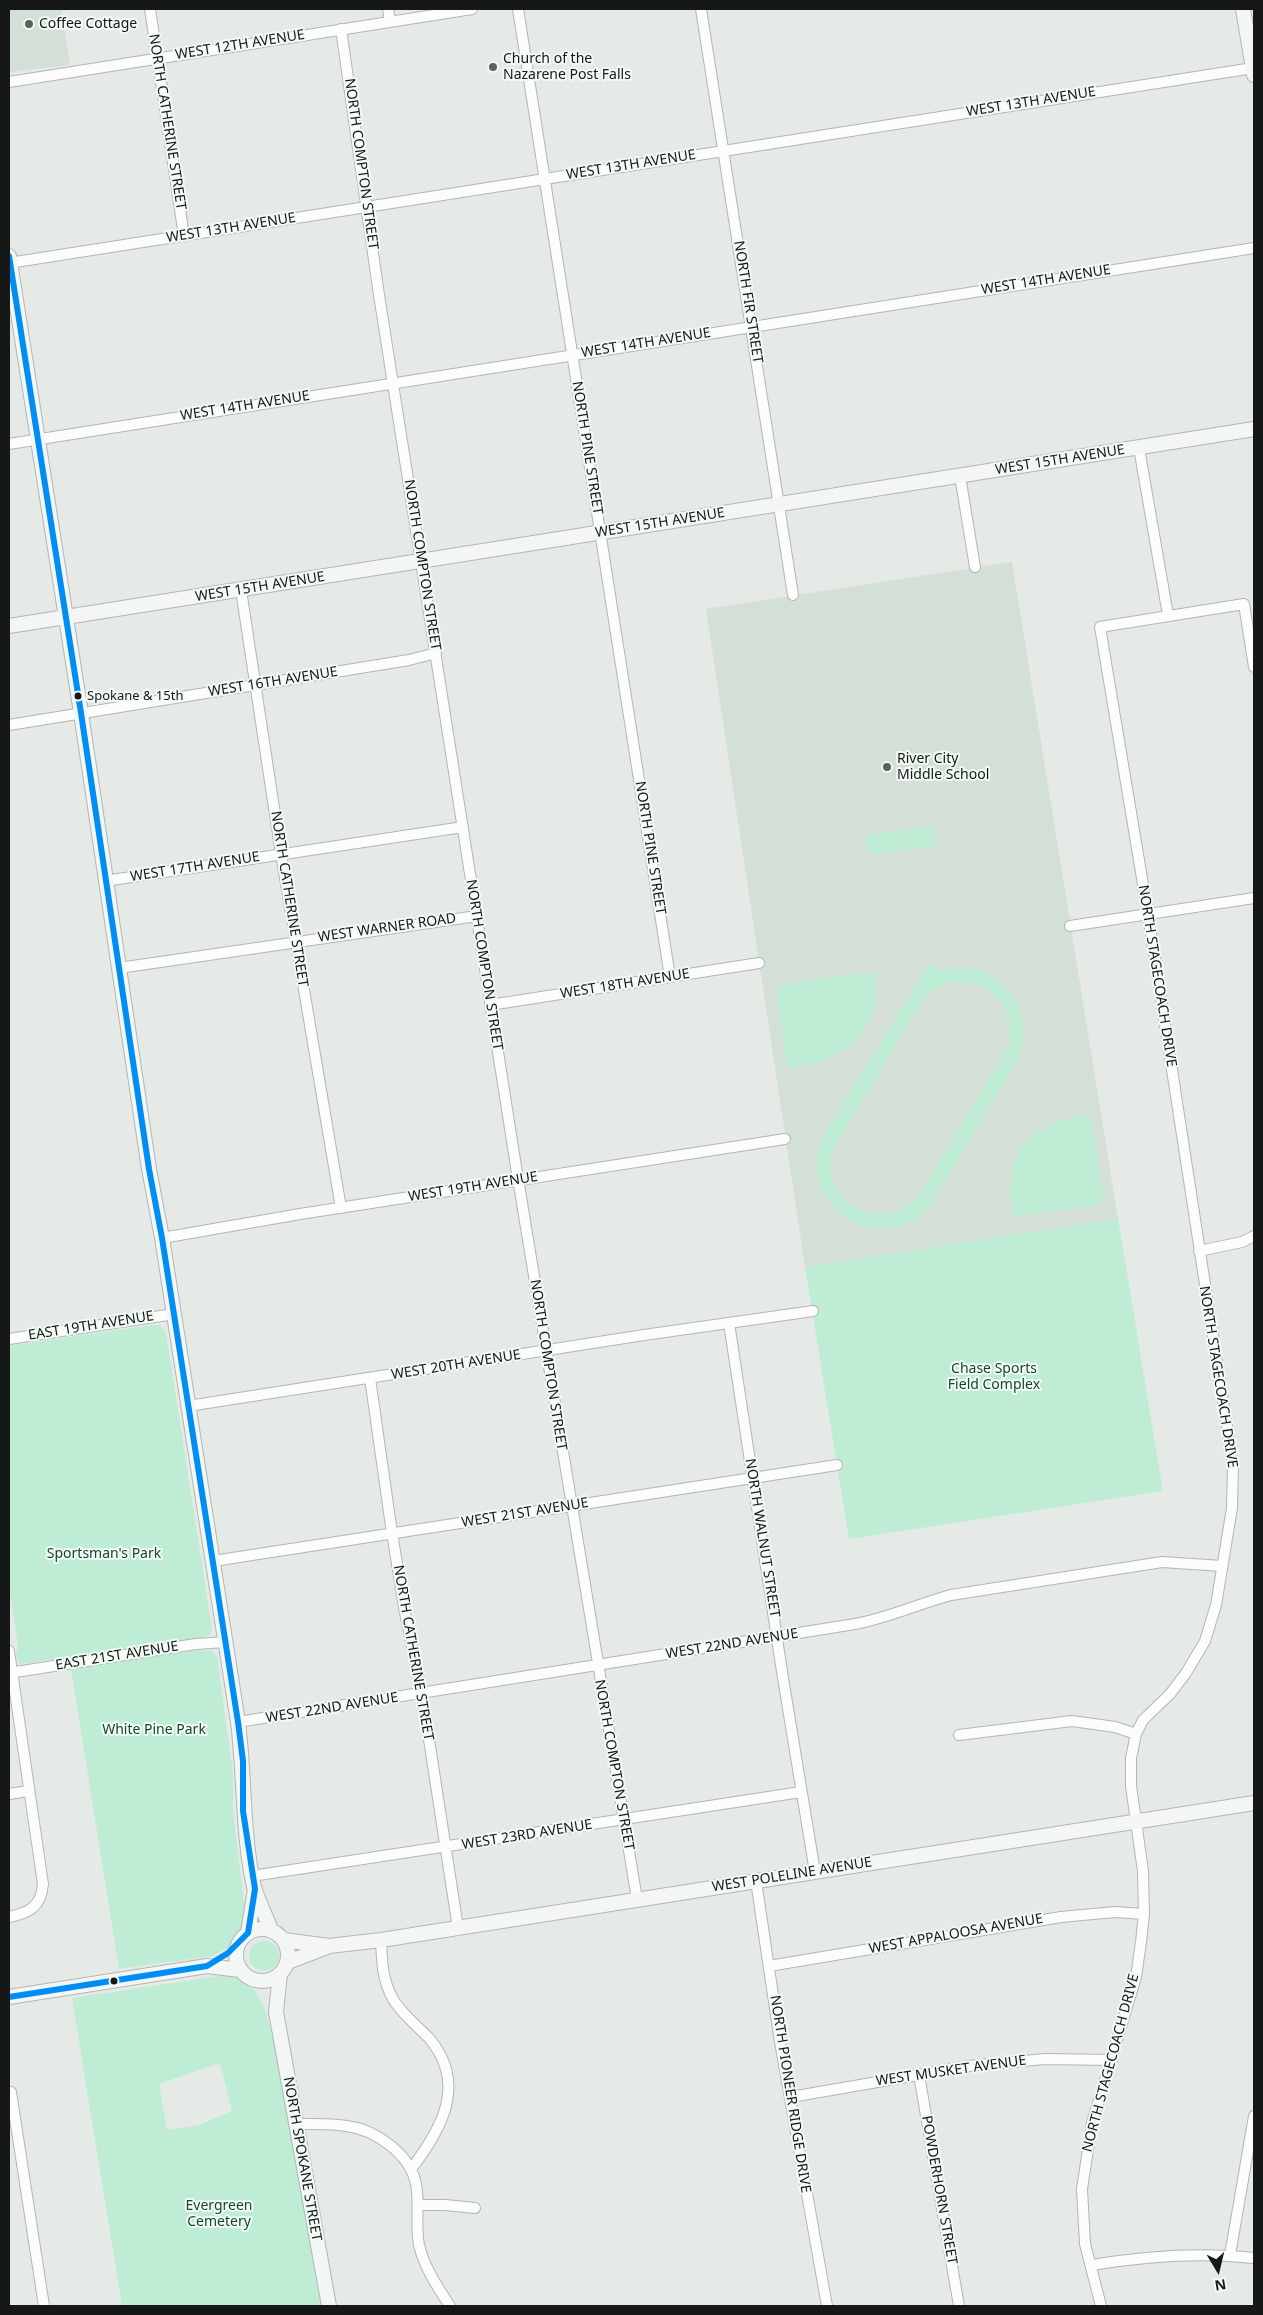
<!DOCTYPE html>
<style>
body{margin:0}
#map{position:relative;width:1263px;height:2315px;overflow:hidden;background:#e5eae7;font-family:"Noto Sans",sans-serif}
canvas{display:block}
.frame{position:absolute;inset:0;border:10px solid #151816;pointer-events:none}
.north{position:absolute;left:1193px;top:2245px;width:50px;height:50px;-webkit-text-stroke:4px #f1faf4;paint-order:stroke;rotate:171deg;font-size:14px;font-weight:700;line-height:20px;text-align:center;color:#151816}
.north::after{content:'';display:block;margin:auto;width:18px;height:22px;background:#151816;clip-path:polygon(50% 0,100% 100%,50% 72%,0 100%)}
</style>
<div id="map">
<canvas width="1263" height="2315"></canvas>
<div class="frame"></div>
<div class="north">N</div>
</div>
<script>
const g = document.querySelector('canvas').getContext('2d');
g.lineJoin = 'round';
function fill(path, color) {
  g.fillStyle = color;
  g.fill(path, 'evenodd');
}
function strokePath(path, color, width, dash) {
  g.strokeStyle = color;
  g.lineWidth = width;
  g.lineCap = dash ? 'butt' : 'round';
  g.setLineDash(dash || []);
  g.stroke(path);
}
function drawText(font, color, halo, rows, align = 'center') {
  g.font = font + ' "Noto Sans",sans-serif';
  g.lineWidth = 4;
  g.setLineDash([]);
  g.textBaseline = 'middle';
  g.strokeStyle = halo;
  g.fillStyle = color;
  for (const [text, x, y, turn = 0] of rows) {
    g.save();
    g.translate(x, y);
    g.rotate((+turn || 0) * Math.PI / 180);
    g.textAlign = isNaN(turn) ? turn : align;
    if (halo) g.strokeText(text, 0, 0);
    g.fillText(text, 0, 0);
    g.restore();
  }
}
const built = new Path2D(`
 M9,9H61L70,65L9,72Z
 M1012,562L1118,1219L805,1267L706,609Z`);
const green = new Path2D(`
 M933,826L936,845L902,850L900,831Z
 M899,831L901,850L868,855L865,836Z
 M929,963L941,971C995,954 1038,1006 1019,1057L930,1206C878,1264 790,1201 825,1133ZM951,982C989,979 1018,1008 1008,1047L919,1196C883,1236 818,1204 832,1151L919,1006L931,991Z
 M875,972C882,1035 844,1061 787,1068L777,992L782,984Z
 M1090,1114L1104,1198L1099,1205L1014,1217C1001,1151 1027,1125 1090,1114Z
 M1118,1219L1163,1491L849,1539L805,1267Z
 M151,1325H160L166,1333L212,1629L211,1634L202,1638L20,1664L16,1655L18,1647L9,1584V1346Z
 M211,1650L217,1656L233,1773V1811L246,1919L238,1938L229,1947L213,1956L119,1969L71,1669L188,1651Z
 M249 1956a15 15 0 1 1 30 0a15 15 0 1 1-30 0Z
 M226,1975C261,1978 267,2016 275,2044L329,2306H122L72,1998ZM220,2063L232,2111L199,2125L167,2130L159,2084Z`);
const street = new Path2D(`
 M150,9L184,236
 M388,9L390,22
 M518,9L670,977
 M701,9L793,595
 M341,29L379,295L518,1179L637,1899
 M9,82L472,9
 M9,263L1253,68
 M9,444L1254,248
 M1139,448L1168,615
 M960,476L975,567
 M241,590L281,854L341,1208
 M9,725L409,660L436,653
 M105,881L463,827
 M1070,926L1254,898
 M119,968L477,916
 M490,1005L759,963
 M162,1238L300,1214L785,1139
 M1199,1251L1242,1242L1254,1236
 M729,1323L783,1678L815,1872
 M9,1339L174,1314
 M370,1378L392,1533L405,1613L422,1694L458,1928
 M188,1406L644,1335L813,1311
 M213,1561L837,1465
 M9,1651L43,1884C41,1907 29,1913 9,1917
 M9,1673L196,1644L225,1642
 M238,1722L855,1624C888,1618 918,1604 951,1595L1162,1562L1222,1566
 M959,1735L1072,1721L1115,1727L1136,1734
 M9,1794L29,1791
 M252,1876L801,1792
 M756,1881L780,2042L827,2306
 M381,1940C382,1961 382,1980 393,1999C402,2014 417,2026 429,2038C467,2083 443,2127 412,2168
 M769,1966L1061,1917L1115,1912L1144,1914
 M919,2075L959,2306
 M9,2093L11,2092L44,2306
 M791,2097L969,2066L1045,2059L1112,2060
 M297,2124C313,2124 330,2123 347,2126C376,2130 410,2154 416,2184C420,2204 415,2225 419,2245C424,2267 438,2288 450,2306
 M418,2205H445L475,2208
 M1230,2255L1254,2116
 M1092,2265C1146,2256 1199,2252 1254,2258
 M1101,2306L1085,2244L1082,2189L1092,2123L1136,1977L1141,1942L1144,1914L1143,1871L1131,1786V1758L1136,1734L1143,1720L1170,1694L1186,1673L1205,1641L1216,1605L1232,1508L1233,1466L1148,914L1100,627L1244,604L1254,667`);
const secondary = new Path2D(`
 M1243,9L1254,75
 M9,256L81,713L149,1169L162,1238L238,1722C245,1777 242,1833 254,1887C258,1901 266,1916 271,1930
 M9,626L1254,429
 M236 1955a26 26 0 1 1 52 0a26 26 0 1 1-52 0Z
 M248,1933L255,1889
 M284,1940L329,1946L381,1940L1254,1803
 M288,1962L327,1947
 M280,1974L276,2012L329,2306
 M9,1997L207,1966L240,1970`);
const bus1 = new Path2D(`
 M9,256L81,713L149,1169L162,1238L238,1722L243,1761V1811L255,1889L248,1933L228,1953L207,1966L9,1997`);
const markers = [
 [29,24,5,"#5e625f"],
 [493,67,5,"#5e625f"],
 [78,696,4.5,"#151816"],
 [887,767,5,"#5e625f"],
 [114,1981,4.5,"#151816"]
];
const busNames = [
 ["Spokane & 15th",87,696]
];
const poiNames = [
 ["Coffee Cottage",39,24],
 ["Church of the",503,59],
 ["Nazarene Post Falls",503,75],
 ["River City",897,759],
 ["Middle School",897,775]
];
const streetNames = [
 ["WEST 12TH AVENUE",240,45,-9],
 ["WEST 13TH AVENUE",1031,102,-9],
 ["NORTH CATHERINE STREET",167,122,81],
 ["NORTH COMPTON STREET",361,164,82],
 ["WEST 13TH AVENUE",631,165,-9],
 ["WEST 13TH AVENUE",231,228,-9],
 ["WEST 14TH AVENUE",1046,280,-9],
 ["NORTH FIR STREET",748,302,81],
 ["WEST 14TH AVENUE",646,343,-9],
 ["WEST 14TH AVENUE",245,406,-9],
 ["NORTH PINE STREET",587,448,81],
 ["WEST 15TH AVENUE",1060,460,-9],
 ["WEST 15TH AVENUE",660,523,-9],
 ["NORTH COMPTON STREET",422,565,81],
 ["WEST 15TH AVENUE",260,587,-9],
 ["WEST 16TH AVENUE",273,682,-9],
 ["NORTH PINE STREET",650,848,81],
 ["WEST 17TH AVENUE",195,867,-9],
 ["NORTH CATHERINE STREET",289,899,81],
 ["WEST WARNER ROAD",387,928,-8],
 ["NORTH COMPTON STREET",484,965,81],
 ["NORTH STAGECOACH DRIVE",1157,976,81],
 ["WEST 18TH AVENUE",625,984,-9],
 ["WEST 19TH AVENUE",473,1187,-9],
 ["EAST 19TH AVENUE",91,1326,-9],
 ["WEST 20TH AVENUE",456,1365,-9],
 ["NORTH COMPTON STREET",548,1365,81],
 ["NORTH STAGECOACH DRIVE",1218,1377,81],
 ["WEST 21ST AVENUE",525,1513,-9],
 ["NORTH WALNUT STREET",762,1538,81],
 ["WEST 22ND AVENUE",732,1644,-9],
 ["NORTH CATHERINE STREET",413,1653,80],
 ["EAST 21ST AVENUE",117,1656,-9],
 ["WEST 22ND AVENUE",332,1708,-9],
 ["NORTH COMPTON STREET",614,1765,80],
 ["WEST 23RD AVENUE",527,1835,-9],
 ["WEST POLELINE AVENUE",792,1875,-9],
 ["WEST APPALOOSA AVENUE",956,1934,-10],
 ["NORTH STAGECOACH DRIVE",1111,2063,-75],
 ["WEST MUSKET AVENUE",951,2071,-8],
 ["NORTH PIONEER RIDGE DRIVE",790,2094,81],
 ["NORTH SPOKANE STREET",302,2159,80],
 ["POWDERHORN STREET",939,2190,80]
];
const parkNames = [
 ["Chase Sports",994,1369],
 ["Field Complex",994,1385],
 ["Sportsman's Park",104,1554],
 ["White Pine Park",154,1730],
 ["Evergreen",219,2206],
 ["Cemetery",219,2222]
];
fill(built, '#d4dfd8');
fill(green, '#beecd4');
strokePath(street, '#b3b6b4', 12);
strokePath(secondary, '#b3b6b4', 16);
strokePath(street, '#fbfcfb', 10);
strokePath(secondary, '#f3f6f5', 14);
strokePath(bus1, '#008ef5', 6);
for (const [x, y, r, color] of markers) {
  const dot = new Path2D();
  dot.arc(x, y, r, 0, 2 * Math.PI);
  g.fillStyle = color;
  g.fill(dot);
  strokePath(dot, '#f1faf4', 2);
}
drawText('13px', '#151816', '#f1faf4', busNames, 'left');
drawText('14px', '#151816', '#f1faf4', poiNames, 'left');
drawText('14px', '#151816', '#f1faf4', streetNames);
drawText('14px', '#164531', '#f1faf4', parkNames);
</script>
